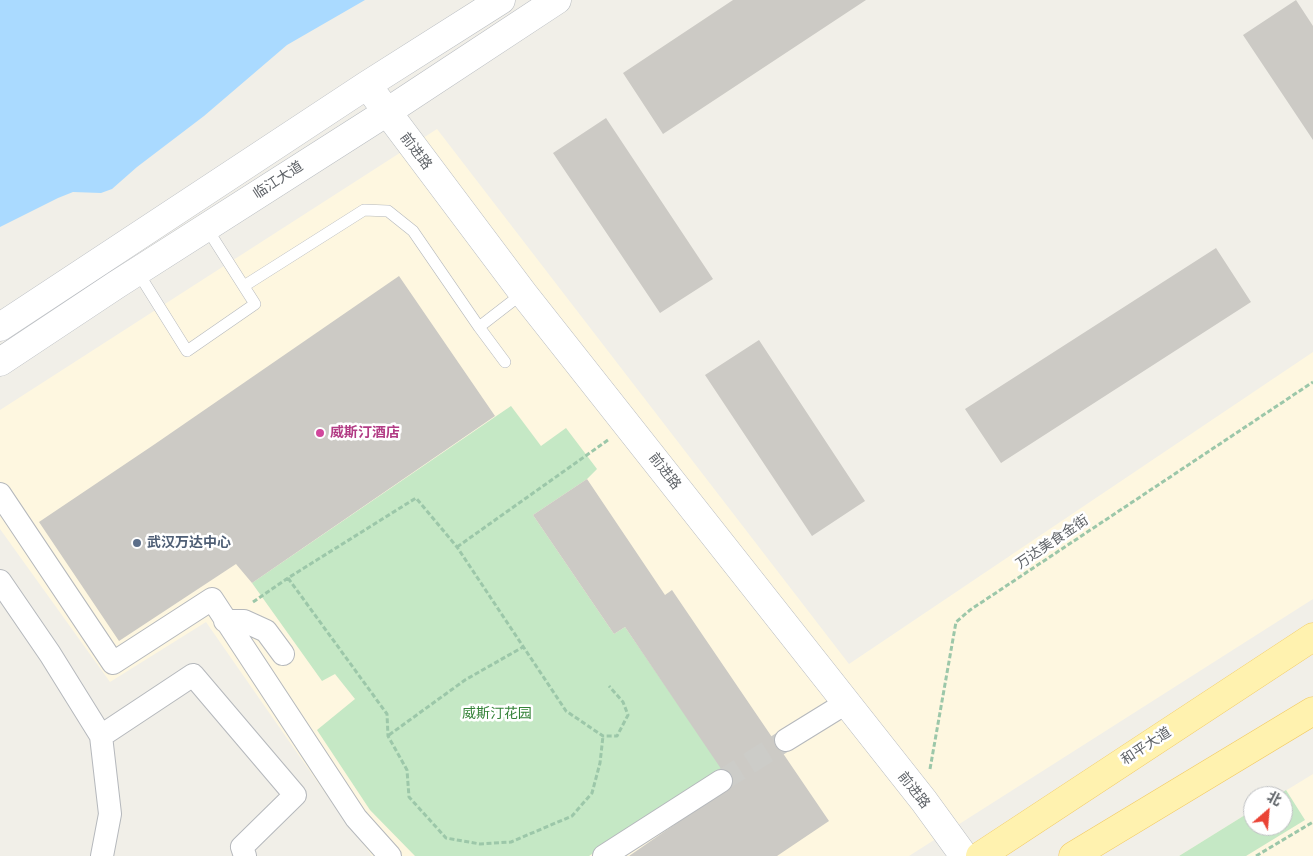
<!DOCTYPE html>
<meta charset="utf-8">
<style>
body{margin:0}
#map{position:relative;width:1313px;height:856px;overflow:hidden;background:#f1efe8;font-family:"Asap Condensed","Noto Sans SC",sans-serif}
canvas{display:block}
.north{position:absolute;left:1243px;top:786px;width:50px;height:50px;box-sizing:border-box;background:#fff;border:1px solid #bfc1c3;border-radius:50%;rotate:27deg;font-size:14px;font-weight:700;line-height:20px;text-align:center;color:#5f6368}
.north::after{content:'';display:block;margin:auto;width:18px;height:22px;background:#ea4335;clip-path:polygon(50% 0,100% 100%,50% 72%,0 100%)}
</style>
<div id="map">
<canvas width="1313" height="856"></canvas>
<div class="north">北</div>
</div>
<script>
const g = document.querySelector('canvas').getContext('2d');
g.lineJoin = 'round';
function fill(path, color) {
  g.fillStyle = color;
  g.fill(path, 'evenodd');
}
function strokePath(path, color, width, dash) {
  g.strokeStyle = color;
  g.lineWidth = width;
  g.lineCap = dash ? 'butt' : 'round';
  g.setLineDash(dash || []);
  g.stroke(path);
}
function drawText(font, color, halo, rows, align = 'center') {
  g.font = font + ' "Asap Condensed","Noto Sans SC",sans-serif';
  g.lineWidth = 5;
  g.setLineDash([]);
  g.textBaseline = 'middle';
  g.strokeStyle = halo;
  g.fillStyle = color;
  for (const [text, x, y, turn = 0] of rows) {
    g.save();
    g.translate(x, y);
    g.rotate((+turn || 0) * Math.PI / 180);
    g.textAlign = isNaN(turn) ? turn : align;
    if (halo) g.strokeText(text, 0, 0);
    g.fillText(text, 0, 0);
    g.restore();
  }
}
const commercial = new Path2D(`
 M437,129L849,664L1313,352V599L909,856H372L323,790L206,622L110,682L0,529V410Z
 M1313,774V856H1179L1253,810V826H1283V796H1277Z`);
const green = new Path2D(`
 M511,406L541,446L566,428L597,469L587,479L533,515L614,634L625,627L723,770L589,856H415L370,810L317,730L355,699L335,674L322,681L252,583Z
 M1286,790L1305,820L1246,856H1179L1253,810V826H1283V796H1277Z`);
const water = new Path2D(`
 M0,0H365L287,45L204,116L137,167L112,189L101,193L73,192L58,198L0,227Z`);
const building = new Path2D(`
 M733,0H866L663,134L623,73Z
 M1296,0L1313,26V140L1243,35Z
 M606,118L713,279L660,313L553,153Z
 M1216,248L1251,302L1001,463L965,409Z
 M399,276L495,416L252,583L236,564L119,641L39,522L155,444Z
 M759,340L865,501L812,536L705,375Z
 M587,479L665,595L672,590L829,821L777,856H629L732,785L625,627L614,634L533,515Z`);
const streetTunnel = new Path2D(`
 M721,781L786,740`);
const path = new Path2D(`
 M457,547L608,440
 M288,578L387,714L388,736L407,770L409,797L446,838L480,844L511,842L572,816L592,793L600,763L603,736
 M253,602L288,578L416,498L457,547L566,711L603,736H617L628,715L623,702L609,686
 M389,735L465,680L523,647
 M930,769L956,622L970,610L1313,382
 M1256,856L1313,822`);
const lane = new Path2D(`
 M137,271L187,351L255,304L206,227
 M244,286L364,210L388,211L413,231L479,327L523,293
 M479,327L505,362`);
const street = new Path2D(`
 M0,494L113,663L212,599L356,818L390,856
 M0,581L50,654L101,736L110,814L102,856
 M225,621H244L266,631L283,654
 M101,736L193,675L295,795L242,847L245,856
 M786,740L846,703
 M604,856L721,781`);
const secondary = new Path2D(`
 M367,85L523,293L924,801L964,856
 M0,327L367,85L501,0
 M0,362L116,285L387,112L557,0`);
const primary = new Path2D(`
 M980,856L1313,637
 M1073,856L1313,711`);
const markers = [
 [320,433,5,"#d1479c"],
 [137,543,5,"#5c6f8a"]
];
const streetNames = [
 ["前进路",416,151,53],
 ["临江大道",278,180,-33],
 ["前进路",665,471,52],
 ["万达美食金街",1052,542,-34],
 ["和平大道",1146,746,-33],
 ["前进路",914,790,52]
];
const hotelNames = [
 ["威斯汀酒店",330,433]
];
const serviceNames = [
 ["武汉万达中心",147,543]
];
const parkNames = [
 ["威斯汀花园",497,714]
];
fill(commercial, '#fef7e0');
fill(green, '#c5e8c5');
fill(water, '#aadaff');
fill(building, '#cccac5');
strokePath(streetTunnel, '#ccccc8', 22, [22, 11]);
strokePath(lane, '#b5b8bc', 12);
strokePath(street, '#b5b8bc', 24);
strokePath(secondary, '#b6babf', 29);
strokePath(primary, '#f2c960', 29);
strokePath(path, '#9cc7a9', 3, [5, 2.5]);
strokePath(lane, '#fff', 11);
strokePath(street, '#fff', 22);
strokePath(secondary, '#fff', 28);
strokePath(primary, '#fff2af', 28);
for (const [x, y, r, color] of markers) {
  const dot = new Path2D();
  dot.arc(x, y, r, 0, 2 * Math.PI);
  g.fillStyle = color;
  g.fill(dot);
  strokePath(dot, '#fff', 2);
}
drawText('14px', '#5f6368', '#fff', streetNames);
drawText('bold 14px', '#b23c85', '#fff', hotelNames, 'left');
drawText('bold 14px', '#4e5e75', '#fff', serviceNames, 'left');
drawText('14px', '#348238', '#fff', parkNames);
</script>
